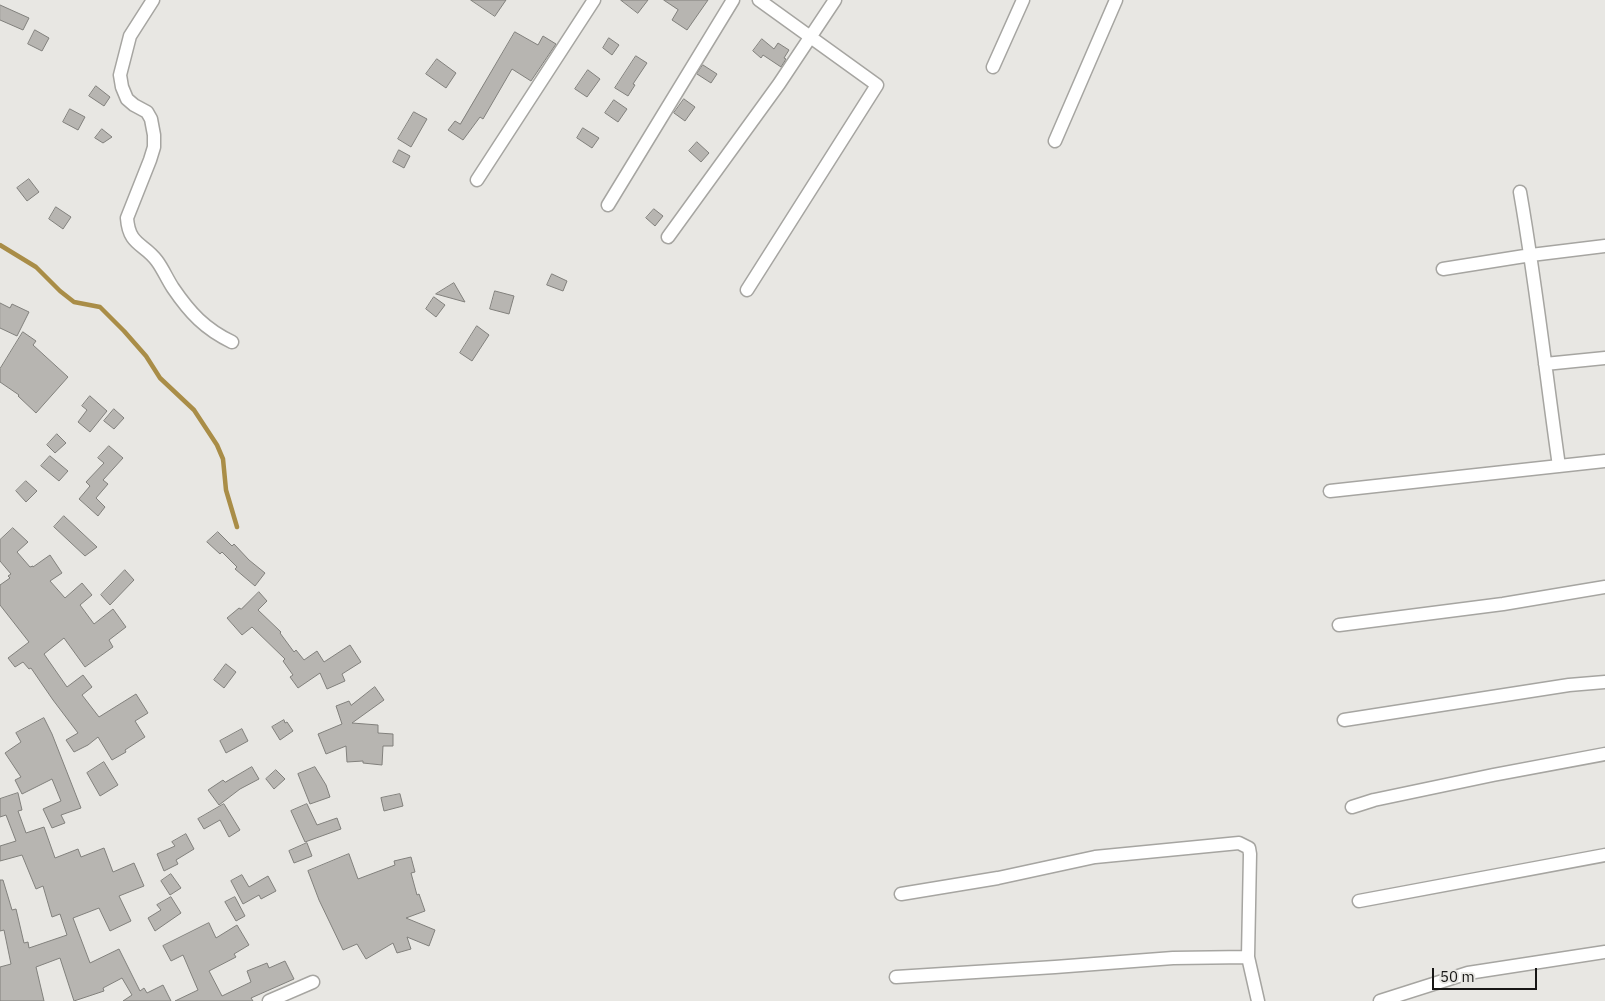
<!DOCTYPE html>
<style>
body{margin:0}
#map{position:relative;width:1605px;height:1001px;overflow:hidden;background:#e8e7e3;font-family:"IBM Plex Sans",sans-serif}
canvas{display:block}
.scale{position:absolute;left:1432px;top:968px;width:105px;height:22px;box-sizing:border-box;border:2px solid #171615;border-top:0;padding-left:6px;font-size:15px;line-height:18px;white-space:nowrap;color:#171615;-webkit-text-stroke:4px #e8e7e3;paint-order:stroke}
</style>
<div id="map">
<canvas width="1605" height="1001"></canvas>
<div class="scale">50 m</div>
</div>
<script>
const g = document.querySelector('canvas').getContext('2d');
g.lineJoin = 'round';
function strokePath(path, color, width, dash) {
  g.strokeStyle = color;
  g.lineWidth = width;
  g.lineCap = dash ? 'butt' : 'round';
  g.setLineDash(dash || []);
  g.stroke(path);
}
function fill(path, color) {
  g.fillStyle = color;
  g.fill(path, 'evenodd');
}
const stream = new Path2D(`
 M0,245L36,267L60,291L74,302L100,307L124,331L146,356L160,378L194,410L217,445L223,459L226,490L237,527`);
const building = new Path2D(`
 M471,0H506L495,16Z
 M621,0H648L638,13Z
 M664,0H708L687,30L672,20L678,10Z
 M0,5L29,18L23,30L0,20Z
 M35,30L49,38L42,51L28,44Z
 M515,32L538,45L543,36L556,44L531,81L512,69L483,119L480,117L463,140L448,130L455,121L460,124Z
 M609,38L619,45L612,55L603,48Z
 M762,39L774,49L778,43L789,50L784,58L786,59L781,67L763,55L761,58L753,51Z
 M636,56L647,63L633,84L635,85L628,96L615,88Z
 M437,59L456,73L446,88L426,74Z
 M703,65L717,74L711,83L697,74Z
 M588,70L600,79L587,97L575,89Z
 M96,86L110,97L104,106L89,96Z
 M684,99L695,107L685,121L674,113Z
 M614,100L627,109L618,122L605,113Z
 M70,109L85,117L78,130L63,122Z
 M414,112L427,119L411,147L398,139Z
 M583,128L599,138L592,148L577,138Z
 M102,129L112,137L103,143L95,138Z
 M697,142L709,153L701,162L689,151Z
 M399,150L410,156L404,168L393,162Z
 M29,179L39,192L27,201L17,188Z
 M56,207L71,217L63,229L49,219Z
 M654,209L663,216L655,226L646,218Z
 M552,274L567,281L563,291L547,285Z
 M454,283L465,302L436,294Z
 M495,291L514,296L509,314L490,309Z
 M434,297L445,305L436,317L426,309Z
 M0,303L10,308L12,304L29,312L17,336L0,328Z
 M477,326L489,335L472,361L460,353Z
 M23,332L36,341L33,345L68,377L36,413L18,396L19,395L0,382V369Z
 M90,396L107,411L90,432L78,422L87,410L82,406Z
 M114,409L124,418L114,429L104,421Z
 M57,434L66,443L55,453L47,445Z
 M109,446L123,458L103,480L108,484L96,498L105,507L98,516L79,499L90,486L86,482L104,463L98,458Z
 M50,456L68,471L59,481L41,466Z
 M26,481L37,491L26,502L16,491Z
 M64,516L97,547L85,556L54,527Z
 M13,528L28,542L17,552L30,567L33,566V567L50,555L62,573L50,581L65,598L82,583L92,595L80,605L94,624L113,609L126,627L109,640L113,647L85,667L64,638L44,654L67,687L83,675L92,687L82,695L99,717L136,694L148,713L135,721L145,737L125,750L126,752L112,760L98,737L88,745L74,752L66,740L78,733L53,700L31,668L29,669L23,662L15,667L8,658L29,642L0,605V585L10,578L8,576L11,574L0,561V540Z
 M218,532L232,546L234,544L249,560L265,573L255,586L235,569L237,567L222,552L220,554L207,542Z
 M125,570L134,580L110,605L101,595Z
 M259,592L267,601L258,610L281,632L280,633L294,652L296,650L304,660L317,651L324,662L350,645L361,662L342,674L345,681L327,689L320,673L298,688L290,677L293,675L283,661L285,659L252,627L242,635L227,618L239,608L241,609Z
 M226,664L236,672L224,688L214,680Z
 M375,687L384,700L352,723L378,725V733L393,734V746H383L382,765L363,763V761L347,762L346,746L326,754L318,734L342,724L336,706L349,701L351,705Z
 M44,718L52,734L81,808L61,815L65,823L52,828L43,809L61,801L52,779L22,794L15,780L21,777L5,753L21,742L16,733Z
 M284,720L285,723L287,722L293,731L280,740L272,727Z
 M242,729L248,741L226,753L220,741Z
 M104,762L118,785L100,796L87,773Z
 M252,767L259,779L240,789L219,805L208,790L223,780L225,782Z
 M315,767L326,785L330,797L310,804L298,774Z
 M276,770L285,779L274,789L266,779Z
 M18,793L22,810L18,811L26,833L44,827L55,858L78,849L81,857L104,848L113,872L134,863L144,886L119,896L131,921L110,931L99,908L73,918L90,963L119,949L140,991L144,988L147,993L163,985L171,1001H123L132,995L122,978L103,988L104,991L74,1001L60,958L36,967L44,1001H0V967L11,964L4,930L0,931V880H3L12,910L16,909L24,943L28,942L29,948L67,935L60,914L52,917L43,886L36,889L22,855L0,861V846L16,841L6,815L0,817V799Z
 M400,794L403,806L384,811L381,798Z
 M224,804L240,830L229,837L220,820L204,829L198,819Z
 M307,804L317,825L337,818L341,829L305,842L291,811Z
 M186,834L194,849L176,860L178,864L164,871L157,854L175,846L172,842Z
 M307,843L312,856L294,863L289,851Z
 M349,854L358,879L395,865L394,861L411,857L415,872L411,873L417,895L419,894L425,911L406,918L435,930L429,946L407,937L411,949L397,953L393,943L366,959L357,944L343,950L319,900L308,871Z
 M171,874L181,888L170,895L161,881Z
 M242,875L249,887L268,876L276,891L261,899L259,895L243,904L231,881Z
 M171,897L181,913L155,931L148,918L161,910L157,905Z
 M235,897L245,916L236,921L225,902Z
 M209,923L216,938L237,925L249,945L234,954L236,957L209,971L222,996L251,982L247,971L267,963L269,968L285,961L294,979L251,998L253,1001H175L198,990L183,955L171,961L163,946Z`);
const minor = new Path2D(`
 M153,0L130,36L120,75L122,87L127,99L134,105L147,112L151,119L154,135V147L150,160L127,218C129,246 144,243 157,261C163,269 167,279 173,288C190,313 205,329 232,342
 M993,67L1023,0
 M1055,141L1116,0
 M477,180L594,0
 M1520,192C1536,283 1546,375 1559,466
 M608,205L733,0
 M668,237L779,84L835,0
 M1443,269L1531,255L1605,246
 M747,290L877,85L759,0
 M1545,364L1605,358
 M1330,491L1605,461
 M1339,625L1503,604L1605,587
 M1344,720L1569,685L1605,682
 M1352,807L1374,800L1493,775L1605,754
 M901,894L998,878L1095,857L1239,843L1249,848L1250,854L1248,957
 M1359,901L1605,855
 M896,977L1055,967L1173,958L1248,957L1258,1001
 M269,1001L313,982
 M1380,1001L1468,973L1605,952`);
strokePath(stream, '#a98d47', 4.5);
fill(building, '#b7b5b1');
strokePath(building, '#81807c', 1);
strokePath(minor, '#a6a5a1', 15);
strokePath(minor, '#fff', 12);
</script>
